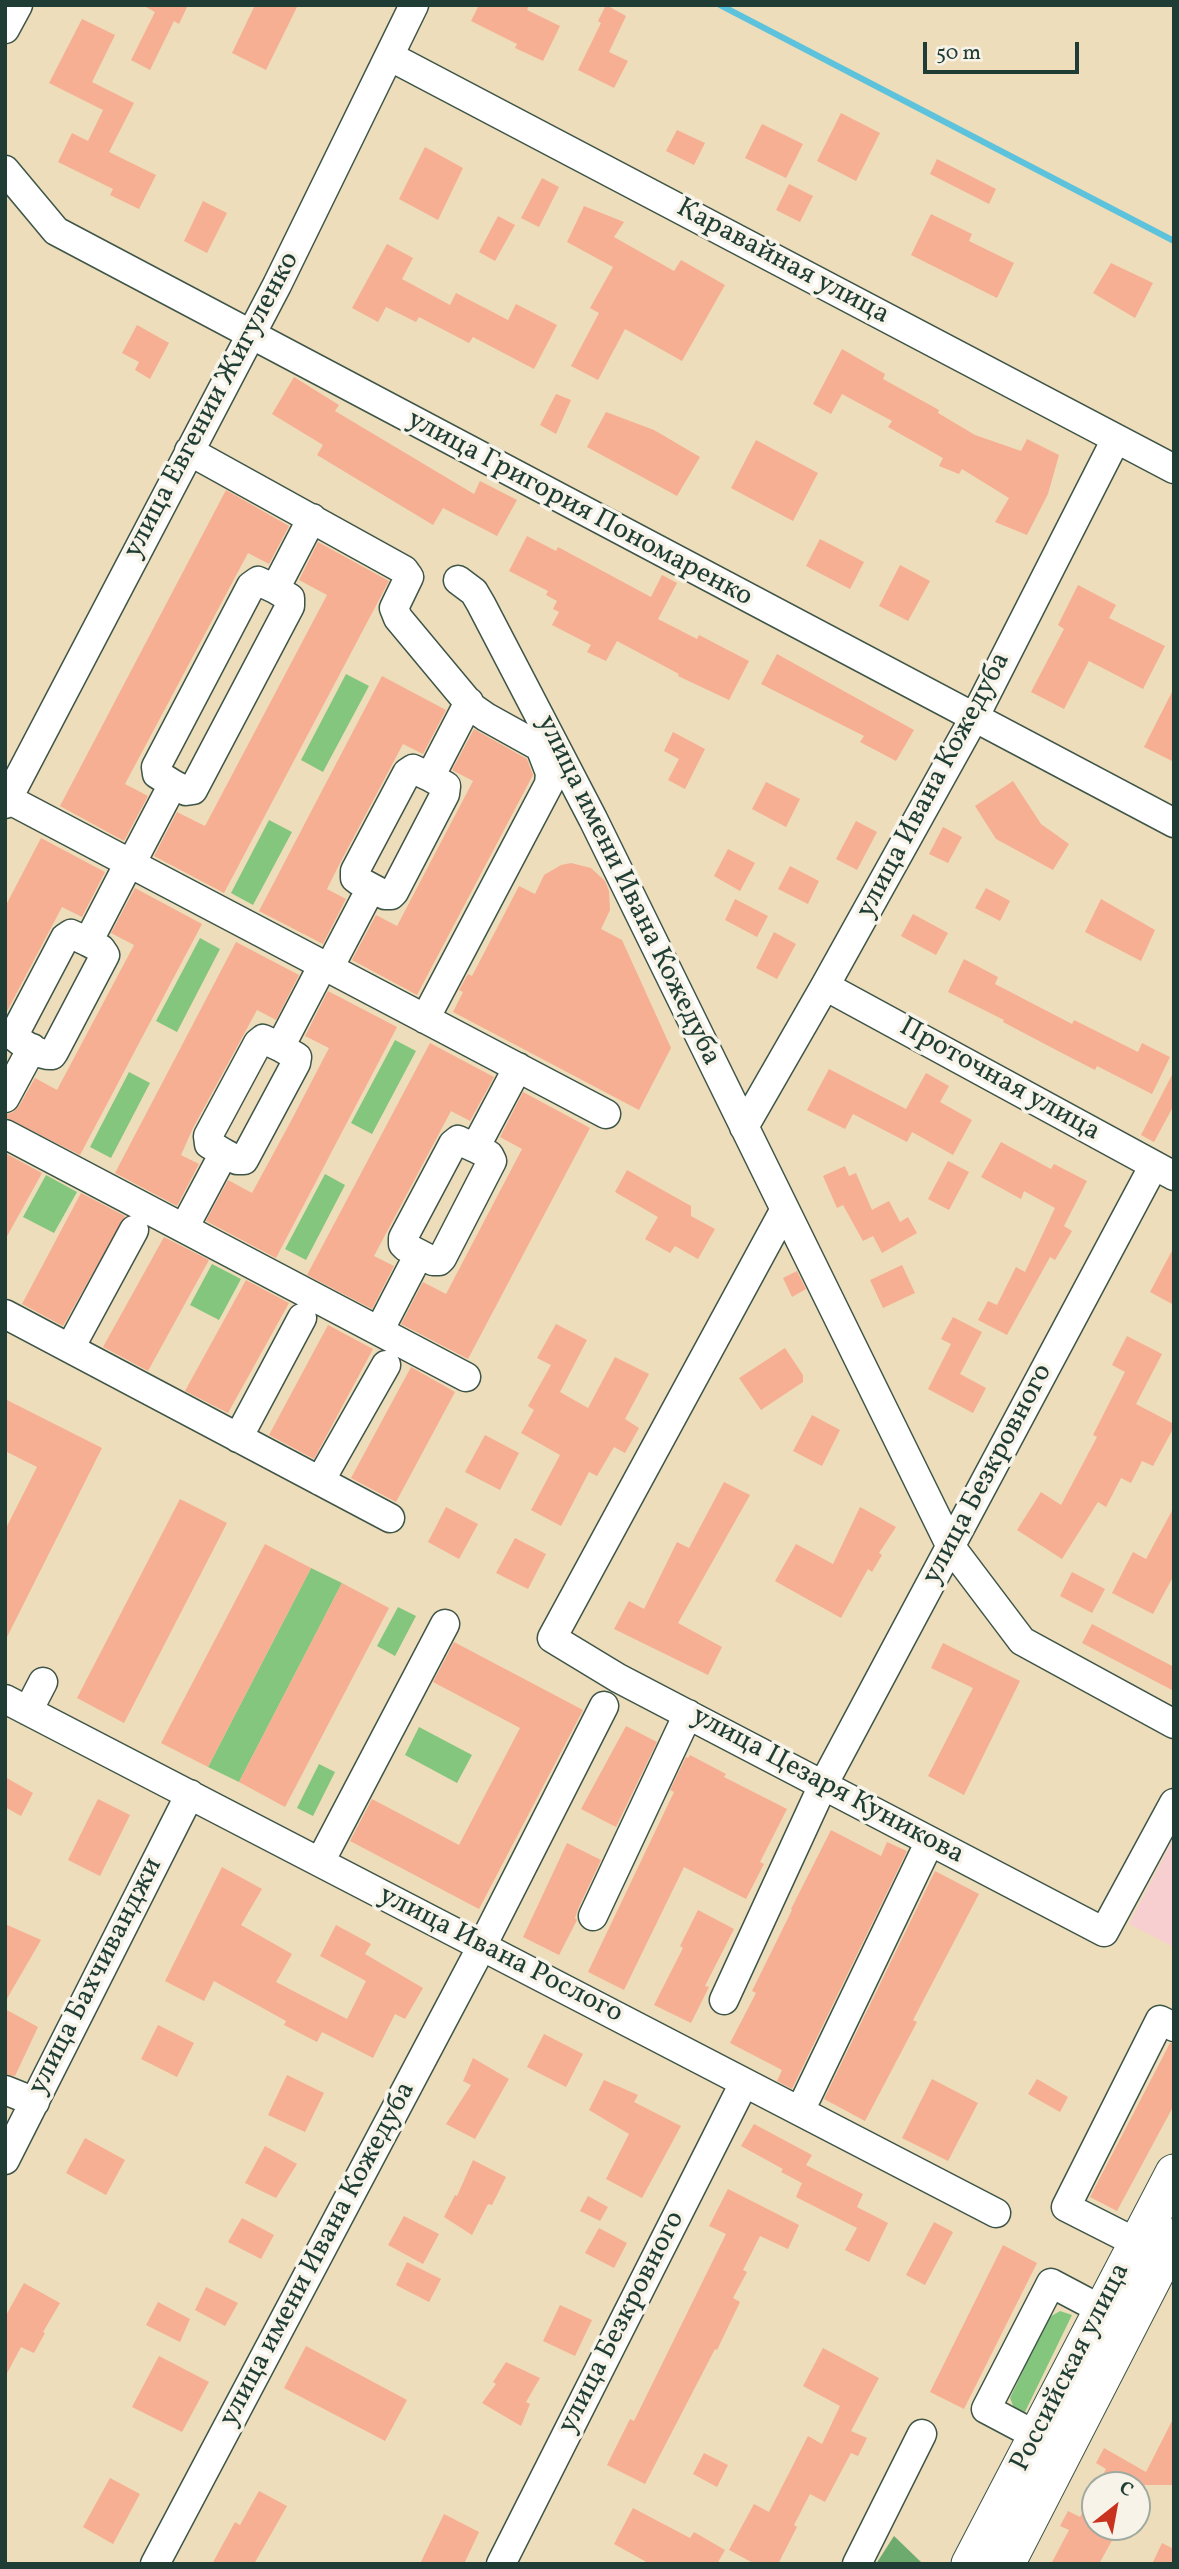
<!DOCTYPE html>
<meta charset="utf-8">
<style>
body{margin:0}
#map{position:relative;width:1179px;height:2569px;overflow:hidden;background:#edddba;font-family:Vollkorn,serif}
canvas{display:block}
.frame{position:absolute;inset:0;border:7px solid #1f3d34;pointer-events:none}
.north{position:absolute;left:1081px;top:2471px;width:70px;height:70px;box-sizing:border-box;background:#f7f3e8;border:2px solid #a1aaa0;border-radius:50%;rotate:31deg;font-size:19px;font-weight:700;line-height:28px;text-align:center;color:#1f3d34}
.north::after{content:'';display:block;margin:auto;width:24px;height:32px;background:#c8321e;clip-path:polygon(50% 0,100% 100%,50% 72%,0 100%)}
.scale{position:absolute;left:923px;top:42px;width:156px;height:32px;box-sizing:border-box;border:4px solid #1f3d34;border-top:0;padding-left:9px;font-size:21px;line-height:24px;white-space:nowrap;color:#1f3d34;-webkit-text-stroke:5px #f7f3e8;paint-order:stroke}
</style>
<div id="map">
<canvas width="1179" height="2569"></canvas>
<div class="frame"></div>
<div class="north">С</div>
<div class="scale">50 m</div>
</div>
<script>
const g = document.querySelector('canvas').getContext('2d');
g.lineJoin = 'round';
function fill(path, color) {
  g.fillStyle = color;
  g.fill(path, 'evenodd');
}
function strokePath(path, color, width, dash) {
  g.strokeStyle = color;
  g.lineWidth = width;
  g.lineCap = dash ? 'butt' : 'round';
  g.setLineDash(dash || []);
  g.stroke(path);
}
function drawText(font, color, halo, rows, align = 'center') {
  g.font = font + ' Vollkorn,serif';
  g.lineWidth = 7;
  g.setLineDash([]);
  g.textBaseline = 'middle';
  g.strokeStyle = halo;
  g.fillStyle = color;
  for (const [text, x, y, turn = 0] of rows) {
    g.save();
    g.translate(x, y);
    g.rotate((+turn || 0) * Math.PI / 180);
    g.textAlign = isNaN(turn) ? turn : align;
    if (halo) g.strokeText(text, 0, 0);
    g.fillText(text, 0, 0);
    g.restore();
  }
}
const built = new Path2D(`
 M1174,1837V1947L1129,1924Z`);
const green = new Path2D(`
 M346,674L369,686L323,772L301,760Z
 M269,820L292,832L253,905L231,893Z
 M200,938L220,949L177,1032L156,1021Z
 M395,1040L416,1051L372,1134L351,1123Z
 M129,1072L150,1083L111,1158L90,1147Z
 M325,1174L345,1185L306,1260L285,1249Z
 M46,1175L77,1192L54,1233L23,1217Z
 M212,1264L241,1279L219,1320L190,1305Z
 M311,1568L342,1583L239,1782L208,1767Z
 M398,1607L416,1616L395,1656L377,1646Z
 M419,1727L472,1755L457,1783L405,1755Z
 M319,1764L335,1772L313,1816L297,1808Z
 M1060,2311L1072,2315L1024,2414L1014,2408L1010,2398L1048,2318Z`);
const forest = new Path2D(`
 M894,2536L923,2564H876Z`);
const stream = new Path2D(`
 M720,5L1174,241`);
const building = new Path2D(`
 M142,5H188L179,24L174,21L150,70L131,60L155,12Z
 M255,5H298L266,70L232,53Z
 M479,5H529L527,10L560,26L543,61L515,48L517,44L471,21Z
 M606,5L626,16L609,52L628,61L614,88L578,70L601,23L598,21Z
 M82,19L115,35L92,82L134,103L109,152L156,175L139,209L110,195L113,189L58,162L72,133L88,141L103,110L49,83Z
 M841,113L880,133L856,181L817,161Z
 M762,124L803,144L786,178L745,158Z
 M677,130L705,143L694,165L666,151Z
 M425,147L463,168L438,220L399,199Z
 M937,159L996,189L989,204L930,174Z
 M542,178L559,187L539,227L521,218Z
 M789,184L813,196L800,222L776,210Z
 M203,201L227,213L207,253L184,241Z
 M584,206L624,222L614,237L674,271L681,260L725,285L682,361L625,329L598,380L571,366L599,313L590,308L613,267L567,242Z
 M931,214L972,234L969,241L1014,263L997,298L911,255Z
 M498,216L515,225L495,261L479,252Z
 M387,244L413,258L402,279L450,305L456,293L508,320L516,304L557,325L534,369L473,337L469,343L419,317L416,322L386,307L378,322L352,308Z
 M1111,263L1153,283L1135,318L1093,293Z
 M137,325L169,343L150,379L135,370L139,362L122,353Z
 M842,349L885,374L883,379L939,410L938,413L975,435L1021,451L1027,439L1059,455L1048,494L1027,535L995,522L1009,498L962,469L959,474L939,466L943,458L888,427L892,421L842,394L831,414L813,404Z
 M294,377L339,405L335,411L474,494L480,481L517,500L497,536L443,508L433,525L317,455L323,445L272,414Z
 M556,394L571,400L556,434L540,425Z
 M606,412L654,430L700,457L677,496L587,447Z
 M756,440L818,473L793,521L731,488Z
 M226,490L289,526L269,564L248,553L125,784L148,796L124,841L60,806Z
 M527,536L556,551L558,547L651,597L662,575L677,583L658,619L697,639L699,635L749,661L729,700L678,676L679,674L617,641L606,661L587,652L591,645L552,625L559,612L553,609L557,601L546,595L548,591L509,571Z
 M820,539L864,562L850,589L806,566Z
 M318,542L389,581L224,893L154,856L177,812L205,826L327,595L299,580Z
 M900,565L930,581L908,621L879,606Z
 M1078,585L1116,605L1109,618L1165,646L1143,689L1089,661L1064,709L1031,692L1064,629L1058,625Z
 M777,654L914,730L896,761L860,742L864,736L761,684Z
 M382,676L446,710L423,754L403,744L340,863L327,889L346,899L323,944L259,911Z
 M1174,688V762L1144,747Z
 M474,729L527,759L533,775L417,995L352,960L376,915L397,926L473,781L452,770Z
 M673,732L705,749L685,789L668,780L679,759L664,751Z
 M1013,781L1041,824L1069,844L1053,870L996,839L975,806Z
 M766,782L800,799L786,827L752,809Z
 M856,821L877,832L857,870L836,859Z
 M943,827L962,837L948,863L929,854Z
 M41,838L105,872L82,917L62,907L5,1015V907Z
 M728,849L755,863L740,891L714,876Z
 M571,863L591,868L605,881L609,891L610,910L601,929L622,940L671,1048L639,1110L453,1012L463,992L459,990L468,974L472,976L519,886L535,894L544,875L561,865Z
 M790,866L819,881L808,904L778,889Z
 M135,888L202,924L80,1155L5,1117V1115L13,1112L19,1106L35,1078L57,1090L134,945L111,933Z
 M986,888L1010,901L1000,921L975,908Z
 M735,899L768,916L757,937L725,920Z
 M1101,899L1155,930L1141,961L1085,932Z
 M913,914L948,933L936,955L901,936Z
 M774,932L796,944L777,979L756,968Z
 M236,942L299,975L276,1020L257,1010L193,1128L181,1155L199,1164L177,1206L115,1173Z
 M964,959L998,977L995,984L1072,1024L1074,1020L1138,1052L1142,1043L1170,1057L1152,1094L1097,1066L1095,1070L1058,1051L1003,1022L1004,1020L948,992Z
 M328,991L397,1027L276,1258L206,1221L228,1180L252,1193L291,1121L329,1048L305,1036Z
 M430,1043L494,1077L470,1121L451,1111L374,1256L394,1266L372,1309L307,1275Z
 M829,1069L906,1109L926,1073L949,1086L940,1102L972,1120L953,1155L912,1132L907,1142L853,1114L845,1129L807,1110Z
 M1174,1071V1105L1154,1142L1141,1135Z
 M523,1092L590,1128L468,1359L401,1324L423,1282L446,1294L522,1149L500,1137Z
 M1001,1142L1051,1169L1054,1164L1087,1181L1064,1226L1072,1231L1055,1260L1050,1257L1007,1335L978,1320L988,1301L997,1305L1016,1267L1025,1272L1055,1208L1024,1191L1021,1199L981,1177Z
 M5,1153L42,1173L5,1240Z
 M948,1161L969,1172L949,1210L928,1199Z
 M845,1166L849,1176L856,1173L872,1210L889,1201L900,1222L908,1217L917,1233L882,1253L873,1236L863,1241L843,1205L837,1208L823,1176Z
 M627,1170L691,1206V1216L715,1229L698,1259L675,1246L670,1253L645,1239L658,1217L615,1192Z
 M81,1193L125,1216L63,1326L22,1304Z
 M164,1237L209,1260L148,1371L103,1347Z
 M1174,1247V1305L1150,1292Z
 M902,1265L915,1293L883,1308L870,1280Z
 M797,1271L806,1289L792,1297L783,1278Z
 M246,1280L289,1303L228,1413L185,1391Z
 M953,1317L982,1332L960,1374L986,1388L973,1413L928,1389L951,1344L941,1339Z
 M556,1324L587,1340L560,1392L588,1408L615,1357L649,1374L625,1419L639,1428L625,1453L614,1447L597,1476L589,1472L561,1526L531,1510L560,1455L521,1433L534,1410L528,1406L551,1365L537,1358Z
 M328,1325L373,1349L314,1459L269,1435Z
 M1127,1336L1162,1354L1136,1404L1174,1424V1427L1153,1466L1142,1461L1131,1483L1121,1478L1106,1507L1098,1502L1062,1559L1017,1530L1041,1492L1061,1505L1097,1437L1093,1435L1125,1372L1112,1365Z
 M785,1348L803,1375V1382L761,1410L739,1378Z
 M411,1367L455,1392L396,1502L351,1478Z
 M5,1399L102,1448L5,1641V1530L37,1467L5,1451Z
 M812,1415L840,1430L822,1466L793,1451Z
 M485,1435L519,1453L500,1490L465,1472Z
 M724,1482L750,1495L678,1623L722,1647L708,1675L614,1629L629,1601L644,1609L677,1542L689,1548Z
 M180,1499L227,1523L124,1723L77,1698Z
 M446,1507L478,1524L459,1559L428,1542Z
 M860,1507L896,1527L879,1553L882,1555L872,1572L868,1569L841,1618L775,1581L796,1544L833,1564Z
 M1174,1507V1575L1153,1614L1112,1593L1133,1552L1146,1559Z
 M515,1538L546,1554L528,1589L496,1573Z
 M265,1544L311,1568L208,1767L161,1743Z
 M1072,1572L1105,1589L1092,1613L1060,1596Z
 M342,1583L389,1608L285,1807L239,1782Z
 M1092,1624L1174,1667V1691L1082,1643Z
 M454,1642L583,1710L479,1909L350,1841L372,1799L459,1845L520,1728L433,1682Z
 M943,1643L1020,1681L964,1795L928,1776L973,1688L931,1668Z
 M626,1726L657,1742L616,1827L581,1809Z
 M690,1755L726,1774L724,1777L787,1809L760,1862L764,1864L746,1899L684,1867L624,1990L588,1972L674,1792L670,1790L686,1757L688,1758Z
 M5,1777L33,1793L21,1816L5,1807Z
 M98,1799L130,1815L100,1876L68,1860Z
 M831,1830L881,1856L887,1842L907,1851L792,2089L777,2081L782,2070L730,2043L756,1993L752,1991L792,1910L791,1909Z
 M567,1843L601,1860L578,1909L575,1918L577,1920L559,1955L523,1937Z
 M222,1867L262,1889L241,1925L292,1954L276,1982L347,2019L366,1981L320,1956L336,1925L371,1944L365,1954L423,1988L405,2019L395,2014L373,2058L322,2032L317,2042L284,2025L286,2021L214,1981L204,2001L165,1981Z
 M935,1871L979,1894L913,2020L917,2022L865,2121L824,2099Z
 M698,1910L734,1929L705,1986L709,1987L691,2023L654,2005L683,1948L680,1946Z
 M5,1924L41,1940L5,2002Z
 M5,2009L38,2027L15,2076L5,2074Z
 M158,2025L194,2043L177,2077L141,2059Z
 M544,2034L583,2054L566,2087L527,2067Z
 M1170,2043H1174V2105L1117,2211L1090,2197Z
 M473,2058L509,2079L475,2139L446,2124L471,2085L463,2081Z
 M287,2075L324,2093L305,2132L268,2115Z
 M932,2079L978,2103L948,2161L902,2138Z
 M1037,2079L1068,2097L1060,2112L1028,2094Z
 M604,2080L638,2095L634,2102L681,2126L642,2198L606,2179L629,2134L589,2110Z
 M754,2124L812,2155L806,2165L863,2194L857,2207L888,2223L869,2262L845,2250L857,2228L796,2197L802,2183L781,2172L783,2169L741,2146Z
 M85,2138L125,2160L106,2195L66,2173Z
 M265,2146L297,2164L276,2198L245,2183Z
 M473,2160L506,2177L492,2205L488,2204L472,2235L444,2217L455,2195L457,2196Z
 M728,2189L799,2225L788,2249L760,2236L743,2270L747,2272L733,2298L740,2302L717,2350L715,2349L645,2484L607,2465L630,2419L634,2421L726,2234L709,2226Z
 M588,2196L608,2207L600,2221L580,2211Z
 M404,2216L439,2234L423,2264L388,2245Z
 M242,2218L274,2235L261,2259L228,2242Z
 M934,2222L953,2232L925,2285L906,2275Z
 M599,2228L627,2243L614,2268L585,2253Z
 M1003,2245L1037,2263L964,2409L930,2392Z
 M407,2262L441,2279L429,2302L396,2285Z
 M24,2283L60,2303L43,2332L45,2333L34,2353L21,2347L5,2377V2317Z
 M206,2287L238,2303L225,2326L195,2310Z
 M158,2302L190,2319L180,2342L146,2325Z
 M560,2305L592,2320L575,2356L543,2341Z
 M306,2346L407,2400L385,2441L284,2388Z
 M823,2348L879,2378L851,2431L867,2438L858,2456L851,2453L825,2502L810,2494L794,2525L797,2527L778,2564H755L729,2550L754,2504L769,2512L808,2436L822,2444L840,2406L803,2386Z
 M159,2356L209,2382L182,2432L132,2407Z
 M506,2362L540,2378L526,2402L530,2404L521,2426L482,2403L496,2384L493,2382Z
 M1174,2417V2485H1097L1106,2469L1096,2463L1104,2448L1146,2472Z
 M704,2453L728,2465L717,2487L693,2474Z
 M110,2478L140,2494L113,2544L83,2527Z
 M1095,2489V2527L1115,2535L1099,2564H1051L1069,2530L1060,2526L1068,2511L1080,2517Z
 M259,2491L287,2506L254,2564H212L235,2522L240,2525Z
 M633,2508L690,2538L694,2532L725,2550L717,2564H650L614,2544Z
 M444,2514L479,2532L464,2564H420Z
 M1162,2543L1174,2549V2564H1152Z`);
const minor = new Path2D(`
 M5,29L18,5
 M391,57L1174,469
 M5,170L56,231L1174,823
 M189,451L404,570L409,577L394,608L398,618L473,708L486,717L540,747L550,773L549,784L425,1019
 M458,580L474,592L481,604L593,819L951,1547L1022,1641L1174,1724
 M430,777L446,786L445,794L394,892L391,895H385L359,881L355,878V871L407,773L413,769L430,777L469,702
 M173,784L186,791L193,790L290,606V598L275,589
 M8,799L606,1114
 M5,804L277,285L414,5
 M131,864L173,784L157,774L156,767L251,586L258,581L275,589L312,518
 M88,942L101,949L105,955L54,1052L52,1055C41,1056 24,1045 16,1038V1031L65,938L71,934L88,942L129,863
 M329,968L371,888
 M825,986L1174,1176
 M5,1098L32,1048
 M744,1127L825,986L974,718L1116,439
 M5,1134L466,1377
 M475,1148L489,1155L492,1161L442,1258L439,1261H433L406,1247L403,1244V1238L453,1144L458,1140L475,1148L518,1067
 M224,1153L237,1160H244L296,1063L297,1057L280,1047
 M784,1211L552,1638L618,1678L1104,1932L1174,1803
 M184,1228L224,1153L209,1144L208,1136L258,1043L263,1039L280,1047L323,965
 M5,1314L390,1518
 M379,1331L419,1254
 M70,1348L134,1230
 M238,1438L302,1318
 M320,1481L386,1365
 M5,1699L996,2213
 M28,1711L43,1682
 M320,1862L445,1624
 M593,1916L688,1714
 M724,2000L823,1785L1154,1165
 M5,2090L35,2102
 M800,2111L930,1841
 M5,2160L190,1794
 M1137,2243L1066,2207L1160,2020L1174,2027
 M1037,2436L986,2409L1051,2283L1102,2310
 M155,2564L482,1946L604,1706
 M501,2564L744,2083
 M857,2564L922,2434`);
const major = new Path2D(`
 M970,2564L1174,2173
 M1006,2564L1174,2237`);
const streetNames = [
 ["Каравайная улица",782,263,28],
 ["улица Евгении Жигуленко",213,406,-62],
 ["улица Григория Пономаренко",579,510,28],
 ["улица Ивана Кожедуба",935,786,-62],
 ["улица имени Ивана Кожедуба",627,891,64],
 ["Проточная улица",999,1081,29],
 ["улица Безкровного",989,1475,-62],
 ["улица Цезаря Куникова",827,1787,28],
 ["улица Ивана Рослого",500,1956,27],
 ["улица Бахчиванджи",97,1977,-63],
 ["улица имени Ивана Кожедуба",319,2255,-62],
 ["улица Безкровного",623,2323,-63],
 ["Российская улица",1072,2368,-63]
];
fill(built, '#f7cfd1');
fill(green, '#85c67e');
fill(forest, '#6cab6d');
strokePath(stream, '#5dc2db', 6);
fill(building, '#f6af93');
strokePath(minor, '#3e5548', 31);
strokePath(major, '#3e5548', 39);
strokePath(minor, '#fff', 28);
strokePath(major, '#fff', 37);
drawText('28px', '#1f3d34', '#f7f3e8', streetNames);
</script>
